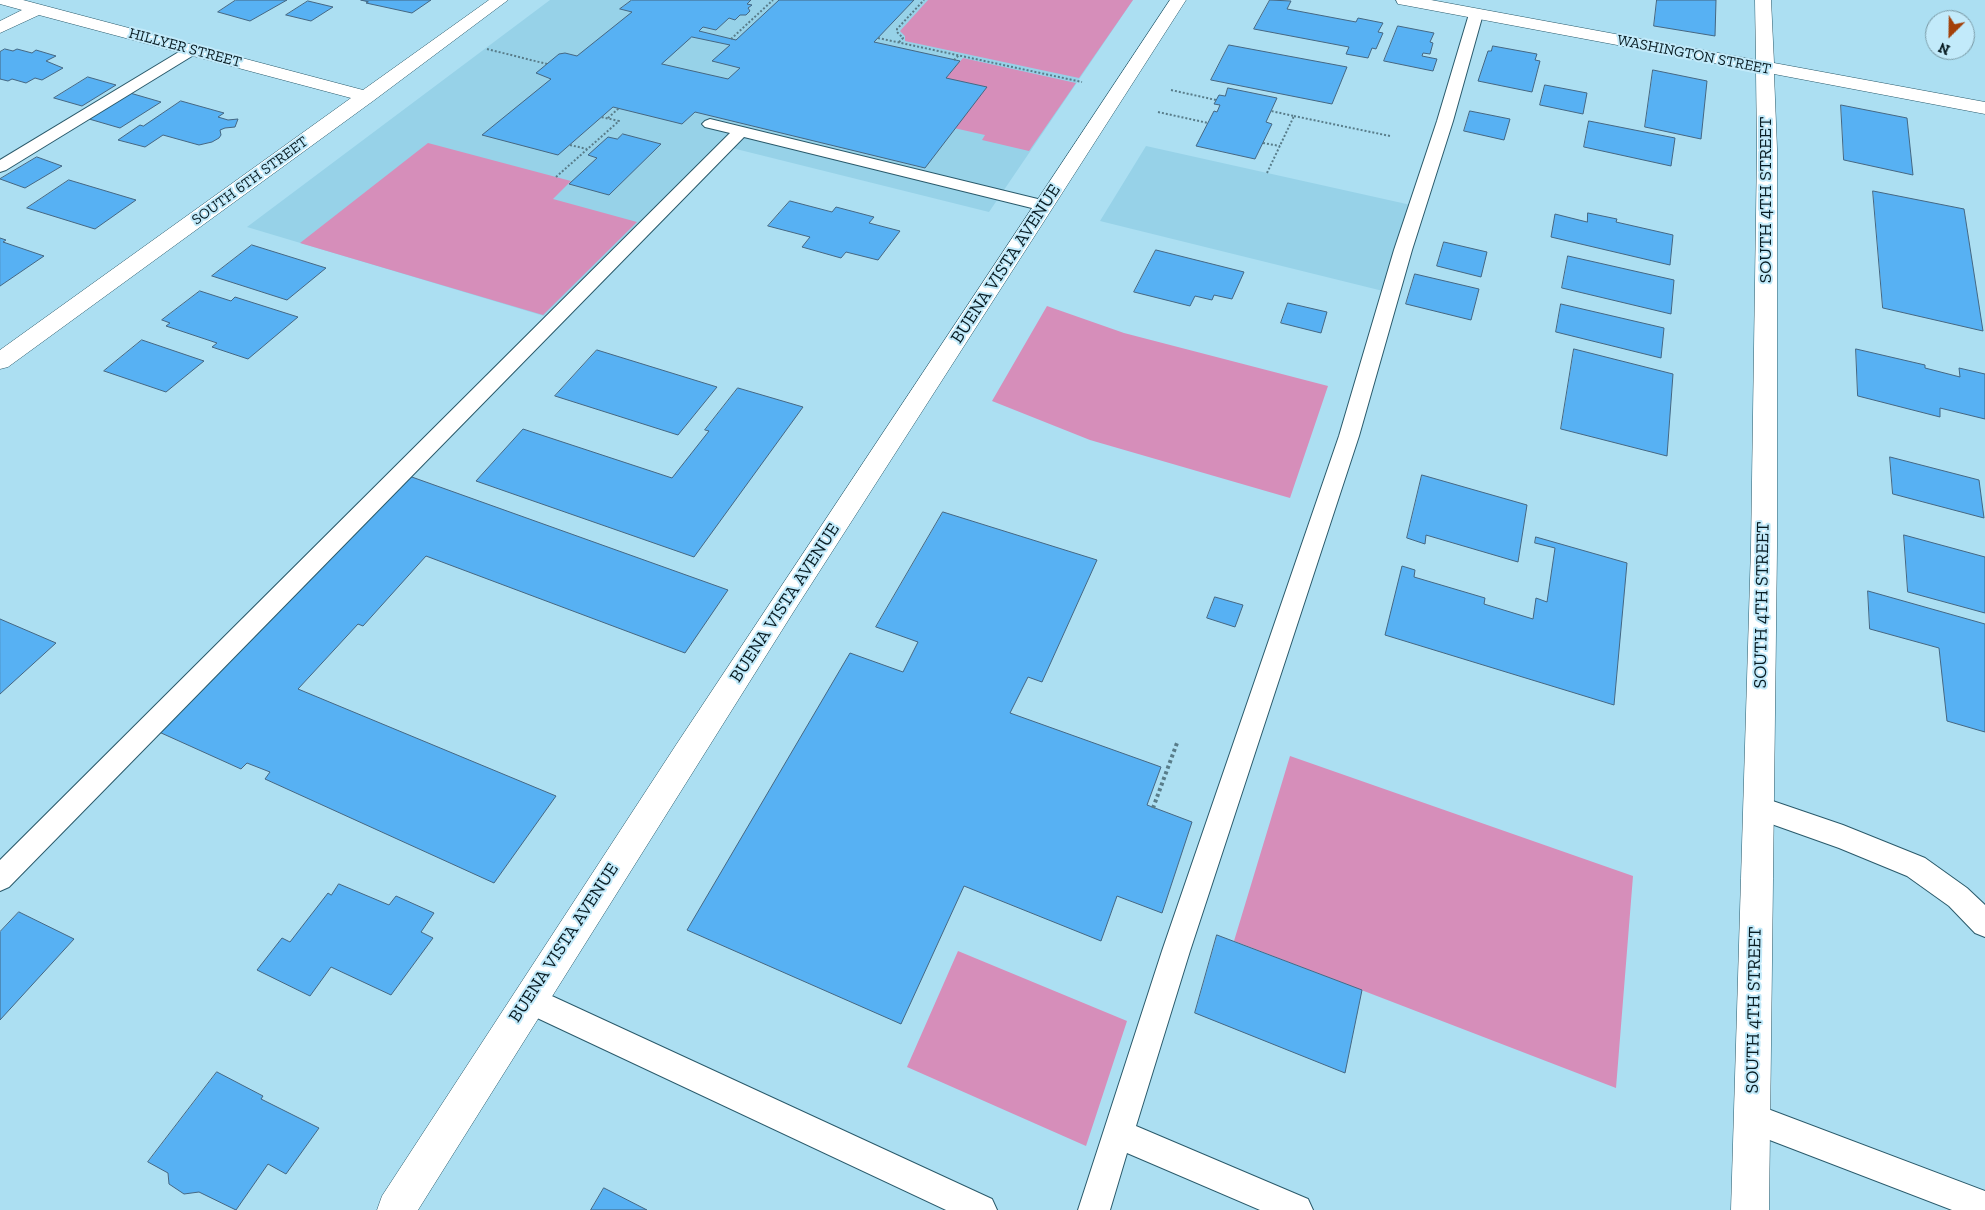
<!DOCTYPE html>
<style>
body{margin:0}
#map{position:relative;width:1985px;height:1210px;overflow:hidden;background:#acdff2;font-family:"Zilla Slab",serif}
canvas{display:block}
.north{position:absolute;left:1925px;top:10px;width:50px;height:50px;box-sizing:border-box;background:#c2eafa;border:1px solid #7898a4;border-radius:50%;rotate:203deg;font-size:14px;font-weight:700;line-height:20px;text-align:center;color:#081c23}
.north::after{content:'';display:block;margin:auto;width:18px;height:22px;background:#a34009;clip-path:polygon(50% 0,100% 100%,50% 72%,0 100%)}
</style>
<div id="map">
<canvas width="1985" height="1210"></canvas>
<div class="north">N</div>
</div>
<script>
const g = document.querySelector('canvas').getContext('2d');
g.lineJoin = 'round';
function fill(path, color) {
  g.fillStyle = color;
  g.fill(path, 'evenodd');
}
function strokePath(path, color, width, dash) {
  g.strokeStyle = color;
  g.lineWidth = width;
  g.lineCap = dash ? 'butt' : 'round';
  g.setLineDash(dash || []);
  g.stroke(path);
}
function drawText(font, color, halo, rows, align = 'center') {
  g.font = font + ' "Zilla Slab",serif';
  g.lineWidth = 4;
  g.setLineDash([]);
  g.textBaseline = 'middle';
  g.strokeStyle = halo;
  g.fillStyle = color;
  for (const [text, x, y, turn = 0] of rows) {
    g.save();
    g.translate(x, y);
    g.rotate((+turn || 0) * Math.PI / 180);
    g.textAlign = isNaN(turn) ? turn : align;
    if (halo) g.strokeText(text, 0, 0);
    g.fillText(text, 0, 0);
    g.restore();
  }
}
const built = new Path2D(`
 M550,0H1133L989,212L720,145L544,316L247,227Z
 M1146,146L1411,205L1383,291L1100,221Z`);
const green = new Path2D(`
 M928,0H1133L1079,78L905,41V36L900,31Z
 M963,58L1076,83L1029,151L982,140L985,135L954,128L986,87L946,78Z
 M428,143L571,181L553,199L637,222L543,315L300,243Z
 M1047,306L1124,333L1328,386L1290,498L1090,440L992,401Z
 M1290,756L1633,876L1616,1088L1234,941Z
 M958,951L1127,1021L1086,1146L907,1067Z`);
const building = new Path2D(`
 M236,0H287L250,21L218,12Z
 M361,0H431L412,13L366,3L368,2Z
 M632,0H751L747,4L752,5L748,8L750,11L746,15H740L735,20L729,18L716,30L703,27L699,31L736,40L779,0H914L874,42L960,61L946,78L987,87L925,168L695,112L682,124L613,107L558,155L482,135L551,79L536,73L559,54L565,53L577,56L632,12L620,9ZM692,37L730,45L712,61L740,68L728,79L662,64Z
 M1270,0L1291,1L1287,9L1356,22L1358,18L1383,23L1378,32L1383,33L1376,49L1372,48L1368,58L1346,54L1349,47L1254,29Z
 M1657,0H1716L1715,36L1654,26Z
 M308,1L333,7L311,21L286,15Z
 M1398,26L1434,33L1430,42L1433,43L1430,54L1423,53L1422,56L1437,59L1433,71L1384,61Z
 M1229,45L1347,67L1332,104L1211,80Z
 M1493,46L1537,54L1535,60L1540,61L1532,92L1478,81L1488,51H1491Z
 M5,49L13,51L17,49L32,53L36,50L56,56L46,61L63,68L42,80L35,78L26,83L12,79L8,81L0,79V52Z
 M1653,70L1707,81L1701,139L1645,127Z
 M88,77L116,85L82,106L54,98Z
 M1545,85L1587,93L1583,114L1540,105Z
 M1228,88L1277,98L1266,122L1272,124L1255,159L1196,146L1214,111L1217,112L1220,105L1214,104L1219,95L1225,96Z
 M130,93L161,102L120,128L89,119Z
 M181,101L224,113L218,117L228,120L238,119L235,127L225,128L220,130L221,135L219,138L212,142L199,145L163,135L145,147L118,140L140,125L143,126Z
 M1841,105L1907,118L1913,175L1844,160Z
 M1470,111L1510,119L1504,140L1464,131Z
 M1589,121L1675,138L1671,166L1584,147Z
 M623,134L661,144L609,195L569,184L597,158L588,155L608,137L617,139Z
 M37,157L62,166L25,188L0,179Z
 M69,180L136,200L95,229L27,208Z
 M1873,191L1964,209L1983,331L1883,308Z
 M790,201L832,212L836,207L874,217L869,223L900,231L878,260L846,252L841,258L802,247L810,237L768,226Z
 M1588,213L1617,219L1616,222L1673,235L1670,265L1551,237L1555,214L1587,222Z
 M0,238L6,240L3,242L44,256L0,286Z
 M1444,242L1487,252L1481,277L1437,266Z
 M252,245L326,268L287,300L212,276Z
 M1156,250L1244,272L1232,299L1214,295L1212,300L1195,296L1190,306L1134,292Z
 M1568,256L1674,280L1671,314L1562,288Z
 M1415,274L1479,289L1471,320L1406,304Z
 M200,291L231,301L235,297L298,317L248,359L212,347L217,343L166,326L170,323L162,320Z
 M1288,303L1327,312L1321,333L1281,323Z
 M1561,304L1664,328L1661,358L1556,332Z
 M142,340L204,361L166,392L104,371Z
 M1574,349L1673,374L1667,456L1561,429Z
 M1856,349L1925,365V368L1960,377L1959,368L1985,374V419L1940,408V417L1858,396Z
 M597,350L717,387L678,435L555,396Z
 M738,388L803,407L694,557L476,481L523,429L672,478L709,431L705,430Z
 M1890,457L1979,480L1984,518L1893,494Z
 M1422,475L1527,505L1518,562L1426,535L1425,544L1407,538Z
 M409,476L728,590L685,653L426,556L363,626L358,624L298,689L556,796L494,883L265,779L270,772L247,763L241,769L159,732Z
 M943,512L1097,560L1042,682L1028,677L1010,713L1161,767L1147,805L1192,822L1162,913L1117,896L1101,941L964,886L901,1024L687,930L850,653L903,672L918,642L876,627Z
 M1904,535L1985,557V613L1908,592Z
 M1536,537L1627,563L1614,705L1385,635L1402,566L1415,570L1414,577L1485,598L1484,604L1533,619L1536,598L1547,602L1555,548L1535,543Z
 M1868,591L1985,624V732L1947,721L1939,648L1870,629Z
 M1215,597L1243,605L1235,627L1207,618Z
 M0,619L56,643L0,694Z
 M339,884L389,905L396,896L434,913L421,932L433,938L391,995L331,967L310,996L257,970L282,938L290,942L328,893L331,895Z
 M19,912L74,939L0,1020V932Z
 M1217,935L1362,990L1345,1073L1195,1013Z
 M217,1072L263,1096L261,1099L319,1128L286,1174L268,1164L236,1210L199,1192L184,1194L169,1184L168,1173L148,1162Z
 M604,1188L647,1210H591Z`);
const pathFar1 = new Path2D(`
 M878,38L1082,82
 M731,39L773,0
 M899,42L903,38L897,32V29L924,0
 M487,49L547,64
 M954,60L959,55
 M1171,90L1216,100
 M1158,112L1208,123
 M1294,116L1390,136
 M608,118L619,108
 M1263,143L1280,146
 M570,145L587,149
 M1267,173L1294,116L1271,111
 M556,177L619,121L601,117`);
const path = new Path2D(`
 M1153,808L1177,743`);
const lane = new Path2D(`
 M1476,10L1483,14L1453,121L1412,250L1359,436L1190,951L1136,1126L1308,1199L1313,1210H1260L1127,1153L1110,1210H1078L1162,951L1339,436L1394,250L1437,121L1469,14Z
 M192,46L197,47L199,50L197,53L6,170L0,172V160L187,47Z
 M710,119L1050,202L1052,206L1050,210L1044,211L744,137L9,887L0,891V860L730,133L705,127L702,124L705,121Z
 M1758,796L1843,825L1925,858L1967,888L1985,905V937L1975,933L1949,906L1907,876L1839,848L1749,816L1745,808L1749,800Z
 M528,985L992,1199L997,1210H946L518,1009L514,999L518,989Z
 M1752,1103L1985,1191V1210H1952L1741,1129L1737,1118L1741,1107Z`);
const street = new Path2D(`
 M0,0H23L363,90L489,0H508L373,101L8,367L0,369V350L351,98L39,15L0,33V21L22,10L0,4Z
 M1396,0H1431L1756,60L1755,0H1771L1774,63L1985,102V114L1774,74L1777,149V547L1769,1210H1731L1751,547L1757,149L1756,71L1404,5L1398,4Z`);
const secondary = new Path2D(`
 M1170,0H1186L794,611L418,1210H377L382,1196L676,745Z`);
const farStreetnames = [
 ["HILLYER STREET",185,48,15],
 ["WASHINGTON STREET",1694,55,11],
 ["SOUTH 6TH STREET",250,181,-36]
];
const streetNames = [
 ["SOUTH 4TH STREET",1766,200,-90],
 ["BUENA VISTA AVENUE",1006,264,-57],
 ["BUENA VISTA AVENUE",785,603,-57],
 ["SOUTH 4TH STREET",1762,605,-89],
 ["BUENA VISTA AVENUE",564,943,-57],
 ["SOUTH 4TH STREET",1754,1010,-89]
];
fill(built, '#97d2e8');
fill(green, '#d68eba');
fill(building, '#57b1f3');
strokePath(building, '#456782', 1);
strokePath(lane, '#2a5a6b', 2);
strokePath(street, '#2a5a6b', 1);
strokePath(secondary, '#2a5a6b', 1);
strokePath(pathFar1, '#587c89', 2, [2, 2]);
strokePath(path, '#587c89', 4, [3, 3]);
fill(lane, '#fff');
fill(street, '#fff');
fill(secondary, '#fff');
drawText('15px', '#081c23', '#c2eafa', farStreetnames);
drawText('18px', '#081c23', '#c2eafa', streetNames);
</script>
